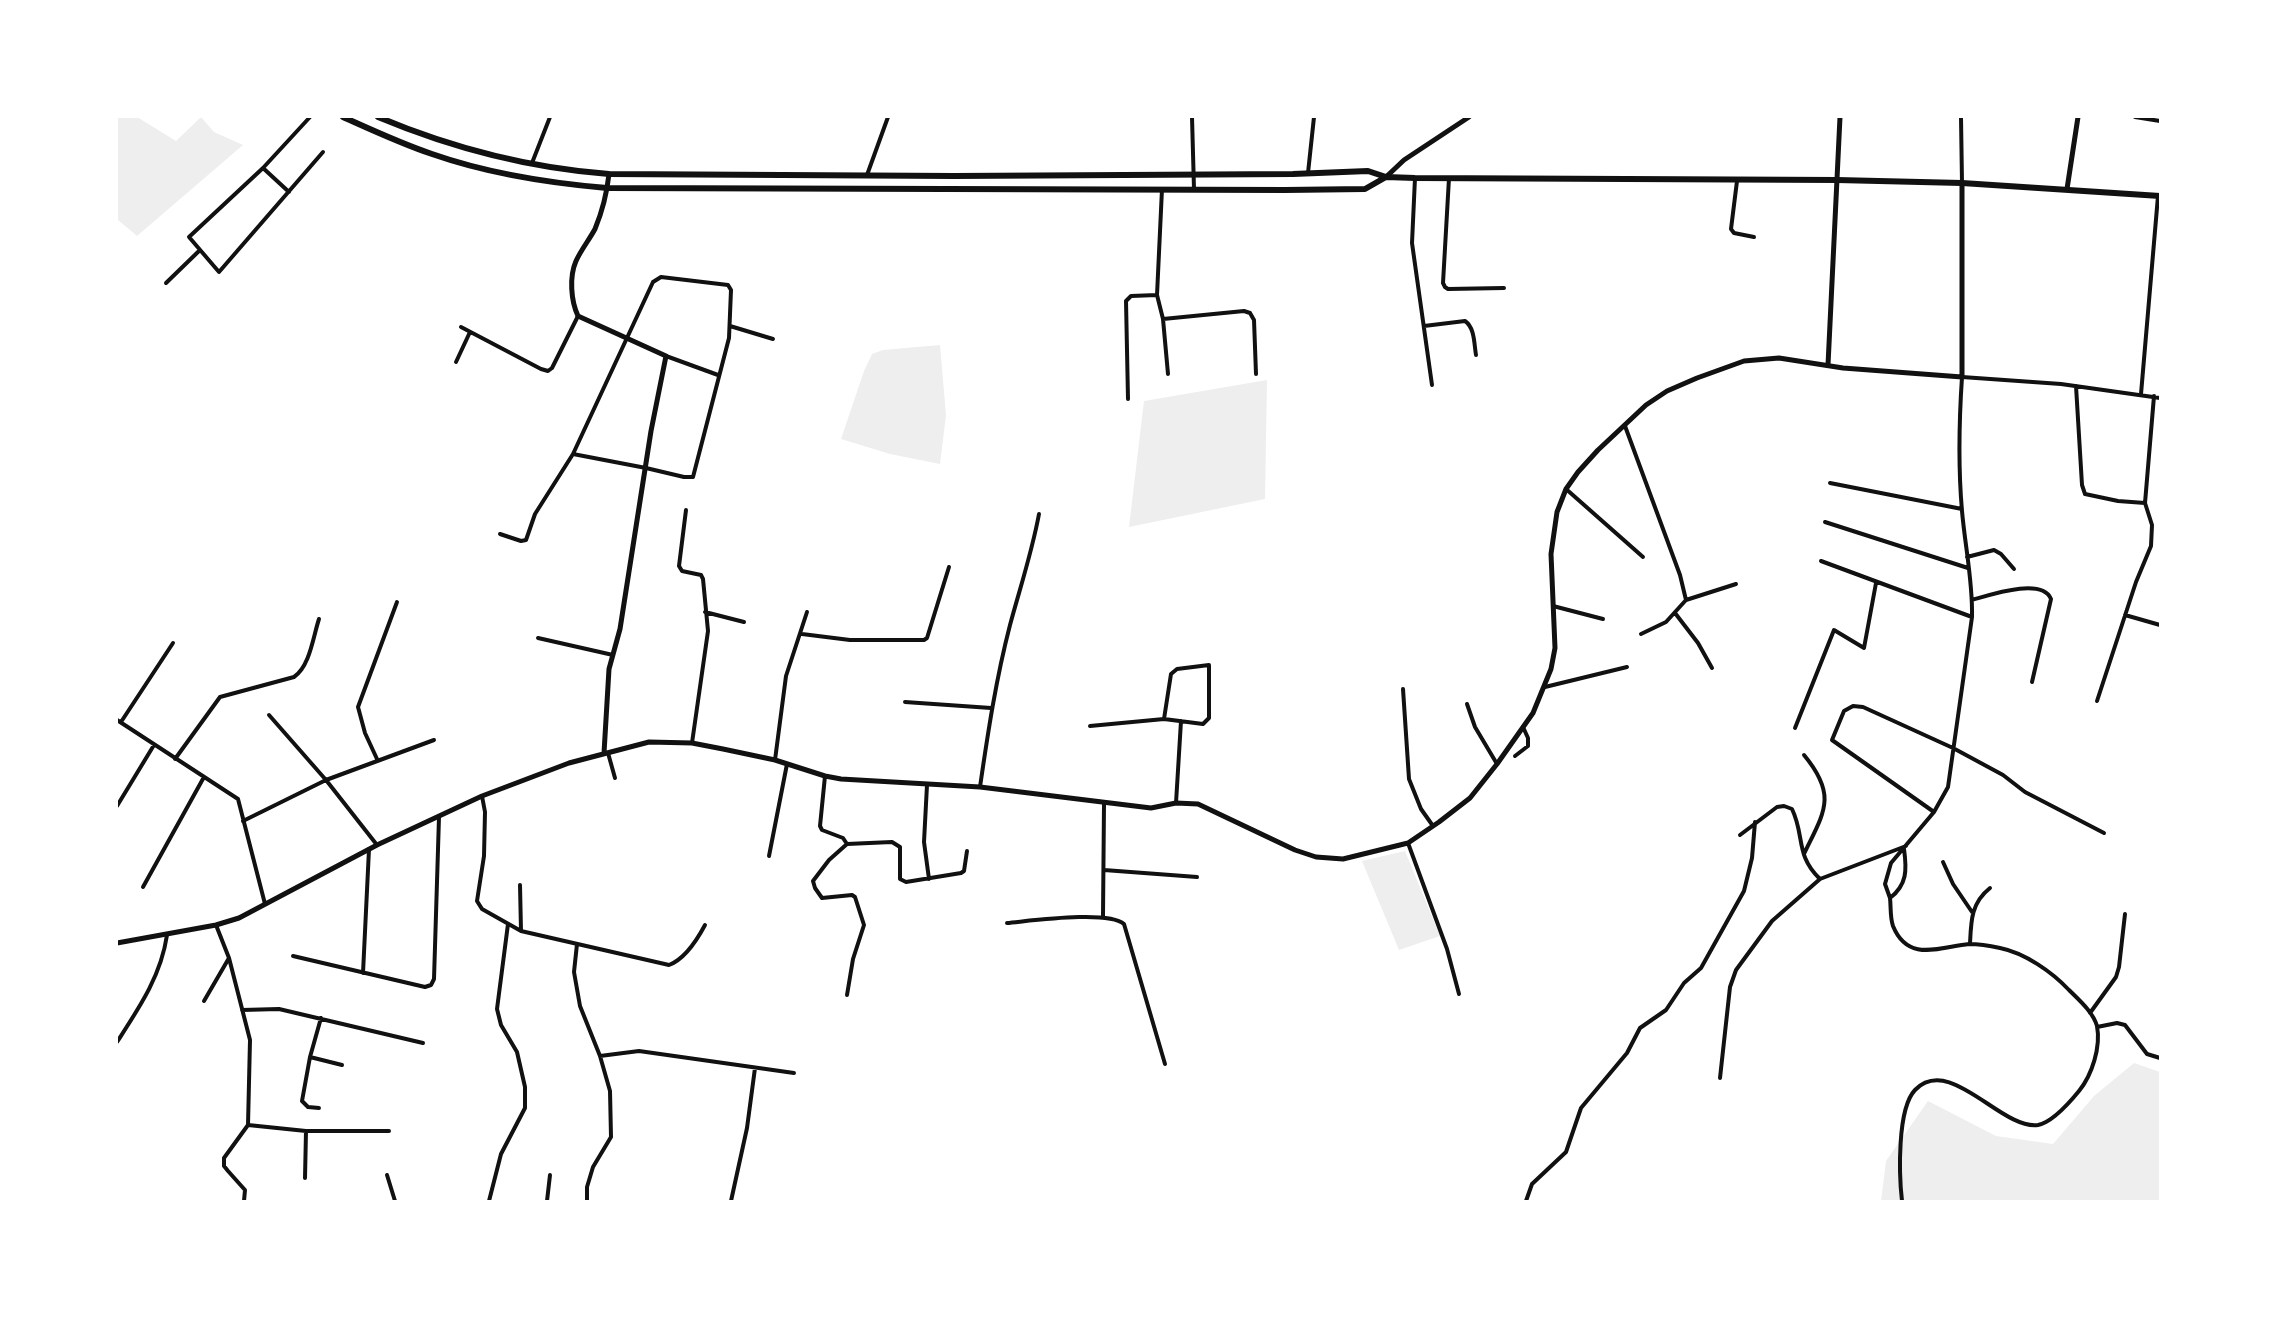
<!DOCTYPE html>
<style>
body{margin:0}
#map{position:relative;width:2277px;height:1318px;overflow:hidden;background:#fff;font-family:"Sofia Sans Condensed",sans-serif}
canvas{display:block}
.frame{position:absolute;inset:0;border:118px solid #fff;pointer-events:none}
</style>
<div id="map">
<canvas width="2277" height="1318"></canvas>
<div class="frame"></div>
</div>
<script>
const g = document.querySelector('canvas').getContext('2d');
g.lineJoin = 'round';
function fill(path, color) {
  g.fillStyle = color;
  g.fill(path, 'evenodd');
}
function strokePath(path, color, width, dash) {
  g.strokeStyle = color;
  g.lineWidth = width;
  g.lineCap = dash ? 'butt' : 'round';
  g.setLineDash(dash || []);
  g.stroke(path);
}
const green = new Path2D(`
 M117,117H137L176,141L201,117L214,132L243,145L137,236L117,219Z
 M940,345L946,415L940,464L890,454L841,439L864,371L872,354L883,350Z
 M1267,380L1265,499L1129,527L1144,401Z
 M1405,851L1440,936L1399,950L1362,861Z
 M2134,1063L2160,1072V1201H1881L1886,1161L1928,1101L1996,1136L2053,1144L2094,1096Z`);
const minor = new Path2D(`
 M310,117L263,168L189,237L219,272L323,152
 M1192,117L1194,189
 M1961,117L1962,183
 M2135,117L2160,121
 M532,163L550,117
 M263,168L289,192
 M1308,173L1314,117
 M867,175L888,117
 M1415,178L1412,243L1432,385
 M1449,178L1443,283L1445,287L1448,289L1504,288
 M1737,181L1731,229L1734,233L1754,237
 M1162,189L1157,295L1163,319L1168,374
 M166,283L200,250
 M1163,319L1244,311L1250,313L1254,320L1256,374
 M730,326L773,339
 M1424,326L1465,321C1475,328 1474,344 1476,355
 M461,327L541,369L548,371L552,368L578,316
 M666,356L718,375
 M456,362L470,332
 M2076,386L2082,485L2085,494L2118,501L2145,503
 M2141,394L2158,196
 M1128,399L1126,301L1131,296L1157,295
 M1625,426L1680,575L1686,600
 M1830,483L1962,509
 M1566,489L1643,557
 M686,510L679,566L682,571L701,575L703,579L708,631L692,743
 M1825,522L1968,568
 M500,534L521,541L526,540L535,514L573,454L653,282L661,277L728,285L731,290L729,338L693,477H684L646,468L573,454
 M1967,557L1994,550L2001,554L2014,569
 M1821,561L1972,617
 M1972,600C1990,595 2042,577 2051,599L2032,682
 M1553,606L1603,619
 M705,612L744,622
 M1675,613L1698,643L1712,668
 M2125,615L2160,625
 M802,634L850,640H924L927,638L949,567
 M1641,634L1666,622L1686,600L1736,584
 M538,638L613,655
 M1545,687L1627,667
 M1403,689L1409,779L1421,809L1433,826
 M2097,701L2136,582L2151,546L2152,525L2145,503L2154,396
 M905,702L991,708
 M1467,704L1475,727L1497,764
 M269,715L326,780L377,845
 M117,720L238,799L265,904
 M121,722L173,643
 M1090,726L1164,719L1203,724L1209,718V665L1177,669L1171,674L1164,719
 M1795,728L1834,630L1864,648L1876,583
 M608,753L615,778
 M1515,756L1528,746V738L1523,727
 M175,759L220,697L294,677C310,666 313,637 319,619
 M377,759L365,733L358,707L397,602
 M775,760L786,676L807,612
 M825,776L820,826L822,830L843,838L847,844
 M927,785L924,842L929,879
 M980,787C988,732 996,679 1010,625C1020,588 1032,552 1039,514
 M482,796L485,812L484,856L477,901L482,909L521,931L669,965C685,959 697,940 705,925
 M1176,803L1181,721
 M117,806L154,745
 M1934,812L1832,740L1844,711L1853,706L1863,707L1953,748L2003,775L2025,792L2104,833
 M243,821L326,780L434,740
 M1740,835L1777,807L1784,806L1792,809C1805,836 1795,855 1820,879
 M1408,843L1447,949L1459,994
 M1804,854C1824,812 1838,796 1804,755
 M769,856L787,764
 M1943,862L1953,884L1972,912
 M1104,870L1197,877
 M520,885L521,931
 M143,887L204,777
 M1890,898L1885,884L1891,863L1934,812L1948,787L1972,617C1973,582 1965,546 1962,511C1958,466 1959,422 1962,377L2061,384L2160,398
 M1103,916L1104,804
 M1007,923C1030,921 1108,910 1124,924L1165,1064
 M216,925L229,958L250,1040L248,1125L224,1158V1166L228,1171L245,1190L244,1201
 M577,944L574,972L580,1006L600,1056L610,1091L611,1137L593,1167L587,1187V1201
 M1970,944C1971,921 1971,903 1990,888
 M293,956L425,987L431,985L434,979L439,817
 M363,973L369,849
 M847,995L853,959L864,925L855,897L852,895L822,898L815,888L813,881L829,860L847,844L892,842L900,847V879L906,882L961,873L964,871L967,851
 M204,1001L229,958
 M242,1010L279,1009L423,1043
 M2090,1013L2116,977L2119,967L2125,914
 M2097,1027L2117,1023L2125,1025L2147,1054L2160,1058
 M117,1042C139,1008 161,976 167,935
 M600,1056L639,1051L794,1073
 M310,1057L342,1065
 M1720,1078L1730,987L1736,970L1772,921L1820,879L1906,846
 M319,1108L308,1107L302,1101L310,1057L321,1018
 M248,1125L306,1131H389
 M387,1175L395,1201
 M305,1178L306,1131
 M489,1201L501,1154L525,1108V1087L517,1052L501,1025L497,1009L508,924
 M547,1201L550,1175
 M731,1201L747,1128L755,1068
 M1526,1201L1532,1184L1566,1152L1581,1108L1627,1053L1640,1028L1666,1010L1684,983L1701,968L1744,891L1752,858L1755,822
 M1902,1201C1899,1175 1897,1109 1915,1090C1950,1054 2001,1130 2038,1125C2053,1122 2070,1102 2079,1091C2092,1075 2101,1047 2097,1026C2093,1012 2079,1000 2069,990C2052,972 2025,953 2000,948C1991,946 1978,944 1969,944C1940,947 1908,963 1893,926C1890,918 1891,907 1890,898C1907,885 1907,870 1904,849`);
const tertiary = new Path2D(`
 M1386,177L1404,160L1469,117
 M2067,189L2078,117
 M1828,365L1840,117
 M604,753L609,669L620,629L651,431L666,356L578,316C571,301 569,277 576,261C581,250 589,240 595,229C602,212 607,192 609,174
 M117,943L216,925L239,918L377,845L482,796L569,763L649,742L692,743L723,749L775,760L825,776L841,779L980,787L1151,808L1176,803L1198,804L1295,850L1316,857L1343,859L1408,843L1439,822L1470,798L1497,764L1533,713L1551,669L1555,648L1551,554L1557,512L1566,489L1578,472L1598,450L1646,405L1667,391L1697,378L1744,361L1779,358L1843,368L1962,377V183`);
const primary = new Path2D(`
 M343,117C372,130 402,144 432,154C489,174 548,183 607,188L1285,190L1365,189L1386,177
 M378,117C452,148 529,168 609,174L954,176L1293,174L1368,171L1386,177L1415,178L1837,180L1962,183L2160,196`);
fill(green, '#eee');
strokePath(minor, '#111', 4);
strokePath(tertiary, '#111', 5);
strokePath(primary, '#111', 6);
</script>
